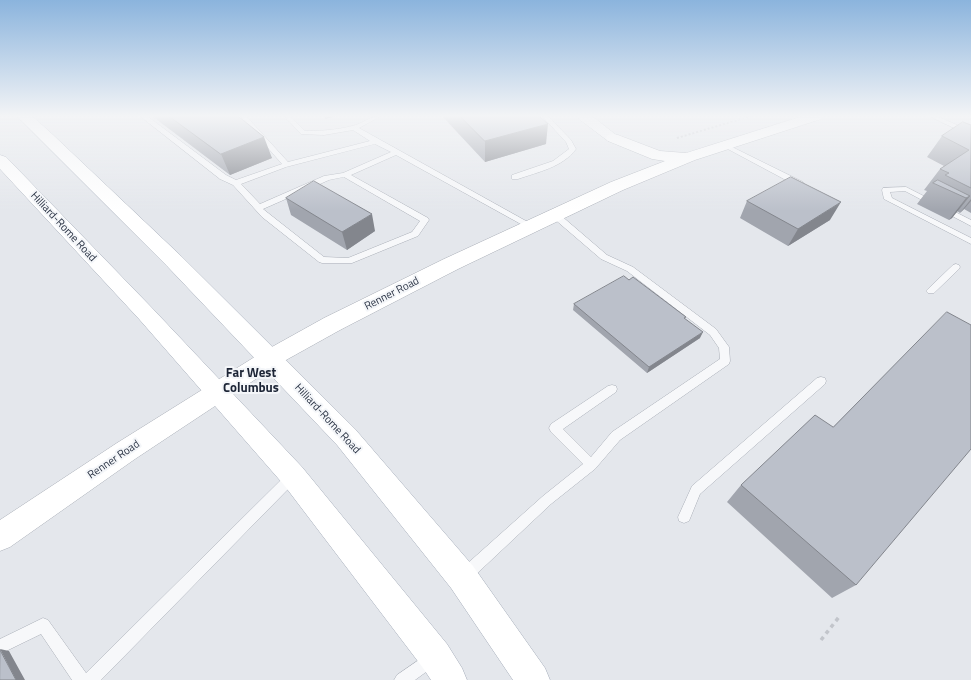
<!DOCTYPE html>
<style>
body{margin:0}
canvas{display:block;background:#e4e7ec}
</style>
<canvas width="971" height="680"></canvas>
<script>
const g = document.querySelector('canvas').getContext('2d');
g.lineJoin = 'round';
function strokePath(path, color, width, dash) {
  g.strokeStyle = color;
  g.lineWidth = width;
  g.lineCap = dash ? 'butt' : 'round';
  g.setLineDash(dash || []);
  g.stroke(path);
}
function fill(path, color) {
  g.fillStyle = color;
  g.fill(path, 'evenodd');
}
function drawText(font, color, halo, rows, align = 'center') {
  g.font = font + ' "Titillium Web",sans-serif';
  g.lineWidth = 4;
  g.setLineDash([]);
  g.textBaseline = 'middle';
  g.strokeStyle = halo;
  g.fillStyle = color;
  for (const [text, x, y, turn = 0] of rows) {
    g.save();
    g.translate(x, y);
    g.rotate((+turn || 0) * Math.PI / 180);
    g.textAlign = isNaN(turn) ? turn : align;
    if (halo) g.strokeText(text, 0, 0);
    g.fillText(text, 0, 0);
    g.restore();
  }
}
const pathFar1 = new Path2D(`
 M677,138L751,116`);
const path = new Path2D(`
 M821,640L839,617`);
const lane = new Path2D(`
 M140,116H147L226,175L236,180L282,164L240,116H246L288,162L370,141L353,130L324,135L301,134L284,116H290L305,131C321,131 337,130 352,126C363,124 369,116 381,116L359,128L535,226L534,228H528L396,155L351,175L428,218L429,220L418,236L352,263H322L319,262L262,217L233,185L220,179ZM375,144L391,152L343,173L324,176L260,204L241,184L286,167ZM344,177L420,221L412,232L348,258L324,257L263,209L329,180Z
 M542,116H548L571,140L576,149C563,167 538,172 518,179H512V175L553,161L569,149L566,142Z
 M929,116H936L971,131V136Z
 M726,144L803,182L804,184L803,186H797L724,147V145Z
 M906,187L971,220V226L905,191L890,192L892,198L971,238V244L884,199L882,190L883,188Z
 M552,213H558L607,255L633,267L716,329L729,347L730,361L729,364L620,440L595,469L551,504L469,581L464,583L459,581L457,576L459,571L543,496L583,464L551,432L549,428L551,424L608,386L612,385L616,386L617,389L616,392L563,429L591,457L612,432L720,359L719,348L710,335L627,271L601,259L552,217Z
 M956,264L959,265L960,267L959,269L934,293H928L926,291L928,289L953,265Z
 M821,377L825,378L826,381L825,384L700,494L689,521L684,523L679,521L678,517L692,486L817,378Z
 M293,470L297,472L299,476L297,480L101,680H72L41,634L0,654V639L43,618L48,620L86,673L289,472Z
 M432,651L437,654L440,659L437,664L415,680H394L397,675Z`);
const street = new Path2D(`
 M578,116H592L620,138L618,141H608L579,119Z`);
const secondary = new Path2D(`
 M803,116H823L821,119L695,160L623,190L458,269L340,330L277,365L135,459L10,547L0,551V520L117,443L261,353L324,318L444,259L611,182L665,161L652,159L608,141L606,138L608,135L613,134L618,135L660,151L686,153Z`);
const primary = new Path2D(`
 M17,116H32L51,133L181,256L355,429L473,566L545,668L550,680H513L451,588L337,445L167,266Z
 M0,155L6,157L153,309L302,467L447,644L462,668L467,680H431L423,668L284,485L139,319L0,169Z`);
const wall = new Path2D(`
 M152,116H238L272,158L230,175Z
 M442,116H539L546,144L485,162Z
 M971,125V213L964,209L960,213L957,211L952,218L949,220L917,204L927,191L924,190L940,169L944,166L927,157L942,136Z
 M286,198L375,231L347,250L291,215Z
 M747,201L830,220L788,246L740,218Z
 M629,280L685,319L700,338L647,373L573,310L574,304Z
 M833,427L856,585L832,598L727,502L741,485Z`);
const shadedWall = new Path2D(`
 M325,116H337L325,119Z
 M548,124L546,144L485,162V141Z
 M264,137L272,158L230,175L221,154Z
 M970,196L952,218L949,220L966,198Z
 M971,199V201L964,209L960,213Z
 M841,202L830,220L788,246L798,229Z
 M372,214L375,231L347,250L342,232Z
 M703,332L700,338L647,373L649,367Z
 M0,649L9,651L25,680H16Z`);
const building = new Path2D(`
 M169,116H238L264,137L221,154Z
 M460,116H539L548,124L485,141Z
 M963,122L971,125V188L945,175L949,173L940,169L969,150L942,136Z
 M791,177L841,202L798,229L747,201Z
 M938,180L970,196L966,198L933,183Z
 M314,181L372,214L342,232L286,198Z
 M624,276L629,280L633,277L686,317L684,318L703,332L649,367L574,304Z
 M947,312L971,325V449L856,585L741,485L815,415L833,427Z
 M0,650L16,680H0Z`);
const streetNames = [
 ["Hilliard-Rome Road",63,227,47],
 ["Renner Road",392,294,-27],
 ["Hilliard-Rome Road",327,419,47],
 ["Renner Road",114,460,-34]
];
const quarterNames = [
 ["Far West",251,374],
 ["Columbus",251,389]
];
strokePath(lane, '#a9aeb7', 1);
strokePath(street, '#a9aeb7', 1);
strokePath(secondary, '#a9aeb7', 1);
strokePath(primary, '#a3abb8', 1);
strokePath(pathFar1, '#c2c5cb', 2, [2, 2]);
strokePath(path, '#c2c5cb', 3.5, [4, 4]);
fill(lane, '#f7f8fa');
fill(street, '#f7f8fa');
fill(secondary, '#fff');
fill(primary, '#fff');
fill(wall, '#a1a5ae');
fill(shadedWall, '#83868d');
fill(building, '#bbc0ca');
strokePath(building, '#83868d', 1);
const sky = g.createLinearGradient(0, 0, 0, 211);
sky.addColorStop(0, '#8bb4dd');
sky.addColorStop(0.55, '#f3f4f6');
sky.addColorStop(1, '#f3f4f600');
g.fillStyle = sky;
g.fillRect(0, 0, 971, 211);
drawText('11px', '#2b3445', '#f4f6f9', streetNames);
drawText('bold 13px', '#1d2536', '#f4f6f9', quarterNames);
</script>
